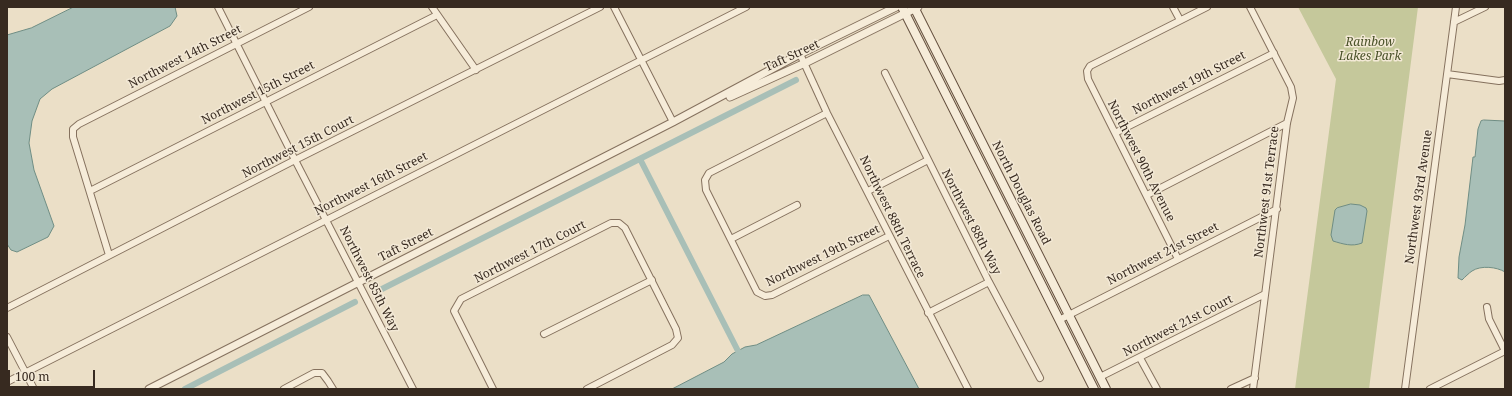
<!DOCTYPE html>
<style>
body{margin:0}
#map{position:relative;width:1512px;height:396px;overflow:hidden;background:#ebdfc7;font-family:"Noto Serif",serif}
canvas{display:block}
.frame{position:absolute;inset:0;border:8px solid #372a20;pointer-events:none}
.scale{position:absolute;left:8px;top:370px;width:87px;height:18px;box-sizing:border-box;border:2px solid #372a20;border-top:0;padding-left:5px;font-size:12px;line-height:14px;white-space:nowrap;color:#372a20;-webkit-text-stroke:3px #f3e9d6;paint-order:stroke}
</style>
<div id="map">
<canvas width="1512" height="396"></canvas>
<div class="frame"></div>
<div class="scale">100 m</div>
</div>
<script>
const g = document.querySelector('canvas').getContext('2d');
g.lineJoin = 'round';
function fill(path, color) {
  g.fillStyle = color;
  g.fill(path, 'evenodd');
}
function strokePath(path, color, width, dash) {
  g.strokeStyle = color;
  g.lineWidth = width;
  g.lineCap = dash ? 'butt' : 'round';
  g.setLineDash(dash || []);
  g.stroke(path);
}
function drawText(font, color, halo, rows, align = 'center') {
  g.font = font + ' "Noto Serif",serif';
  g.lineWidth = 3;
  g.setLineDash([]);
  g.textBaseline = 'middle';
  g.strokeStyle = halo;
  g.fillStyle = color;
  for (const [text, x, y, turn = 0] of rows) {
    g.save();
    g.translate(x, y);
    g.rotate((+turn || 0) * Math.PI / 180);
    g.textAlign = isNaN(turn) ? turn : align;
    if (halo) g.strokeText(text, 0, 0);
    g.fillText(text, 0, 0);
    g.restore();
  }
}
const green = new Path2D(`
 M1298,7H1418L1369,389H1295L1336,79Z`);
const water = new Path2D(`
 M74,7H175L177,16L170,26L52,89L40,99L32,121L29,143L34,170L54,226L48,237L17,252L11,250L7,244V35L31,28Z
 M1484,120L1505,121V272C1497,267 1481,265 1472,271C1469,273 1465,277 1462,280L1458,278L1459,257L1465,225L1473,157H1475L1478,129L1481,121Z
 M1351,204L1360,205L1366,208L1367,211L1362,243C1352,247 1343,244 1333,241L1331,235L1335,210L1337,208Z
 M863,295H869L919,389H672L724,362L732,354L745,347L756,345Z`);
const canal = new Path2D(`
 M640,159L738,351
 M378,291L796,80
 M185,389L355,302`);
const minor = new Path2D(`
 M218,7L295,160L413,389
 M432,7L476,70
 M614,7L673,122
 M1173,7L1180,20
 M1250,7L1291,87L1293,98L1287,123L1253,389
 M1454,22L1485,7
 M800,54L827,113L968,389
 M885,73L989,282L1040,378
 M1447,74L1499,81L1505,80
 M827,113L709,173L705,180L706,190L757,292L765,296L772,295L889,236
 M1115,133L1274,53
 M90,191L437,15
 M868,191L928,160
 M1147,195L1287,123
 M731,239L797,205
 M109,255L73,137V129L79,124L309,7
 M1178,259L1088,79L1087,71L1090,66L1207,7
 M1487,307L1489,319L1505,351
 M7,308L295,160L600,7
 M928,313L989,282
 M1059,320L1277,209
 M544,334L652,280
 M7,337L34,389
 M1140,358L1157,389
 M1100,377L1265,294
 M7,382L746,7
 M284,389L314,373H322L328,381L333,389
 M493,389L454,311L461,299L611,223H619L625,228L676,329L678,338L672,345L587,389
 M1231,389L1255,378
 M1405,389L1456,7
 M1430,389L1505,351`);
const tertiary = new Path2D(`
 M730,97L805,63L918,7
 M149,389L673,122L800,54L896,7`);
const secondary = new Path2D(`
 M902,7L1094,389
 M914,7L1106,389`);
const parkNames = [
 ["Rainbow",1370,43],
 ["Lakes Park",1370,57]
];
const streetNames = [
 ["Taft Street",792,56,-25],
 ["Northwest 14th Street",185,57,-27],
 ["Northwest 19th Street",1189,83,-27],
 ["Northwest 15th Street",258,93,-27],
 ["Northwest 15th Court",298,147,-27],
 ["Northwest 90th Avenue",1141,161,63],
 ["Northwest 16th Street",371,184,-27],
 ["Northwest 91st Terrace",1267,192,-83],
 ["North Douglas Road",1021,193,63],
 ["Northwest 93rd Avenue",1419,197,-82],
 ["Northwest 88th Terrace",892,217,64],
 ["Northwest 88th Way",971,222,63],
 ["Taft Street",406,245,-27],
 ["Northwest 17th Court",530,252,-27],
 ["Northwest 21st Street",1163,254,-27],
 ["Northwest 19th Street",823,256,-26],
 ["Northwest 85th Way",369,279,63],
 ["Northwest 21st Court",1178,326,-27]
];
fill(green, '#c5c89b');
fill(water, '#a8bfb7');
strokePath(water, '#6f8d84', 1);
strokePath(canal, '#a8bfb7', 6);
strokePath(minor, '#85715e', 8);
strokePath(tertiary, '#85715e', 9);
strokePath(secondary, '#675241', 10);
strokePath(minor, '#f6ecd9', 6);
strokePath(tertiary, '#f6ecd9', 7);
strokePath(secondary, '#f6ecd9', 8);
drawText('italic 12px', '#495128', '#f3e9d6', parkNames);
drawText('12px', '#372a20', '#f3e9d6', streetNames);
</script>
